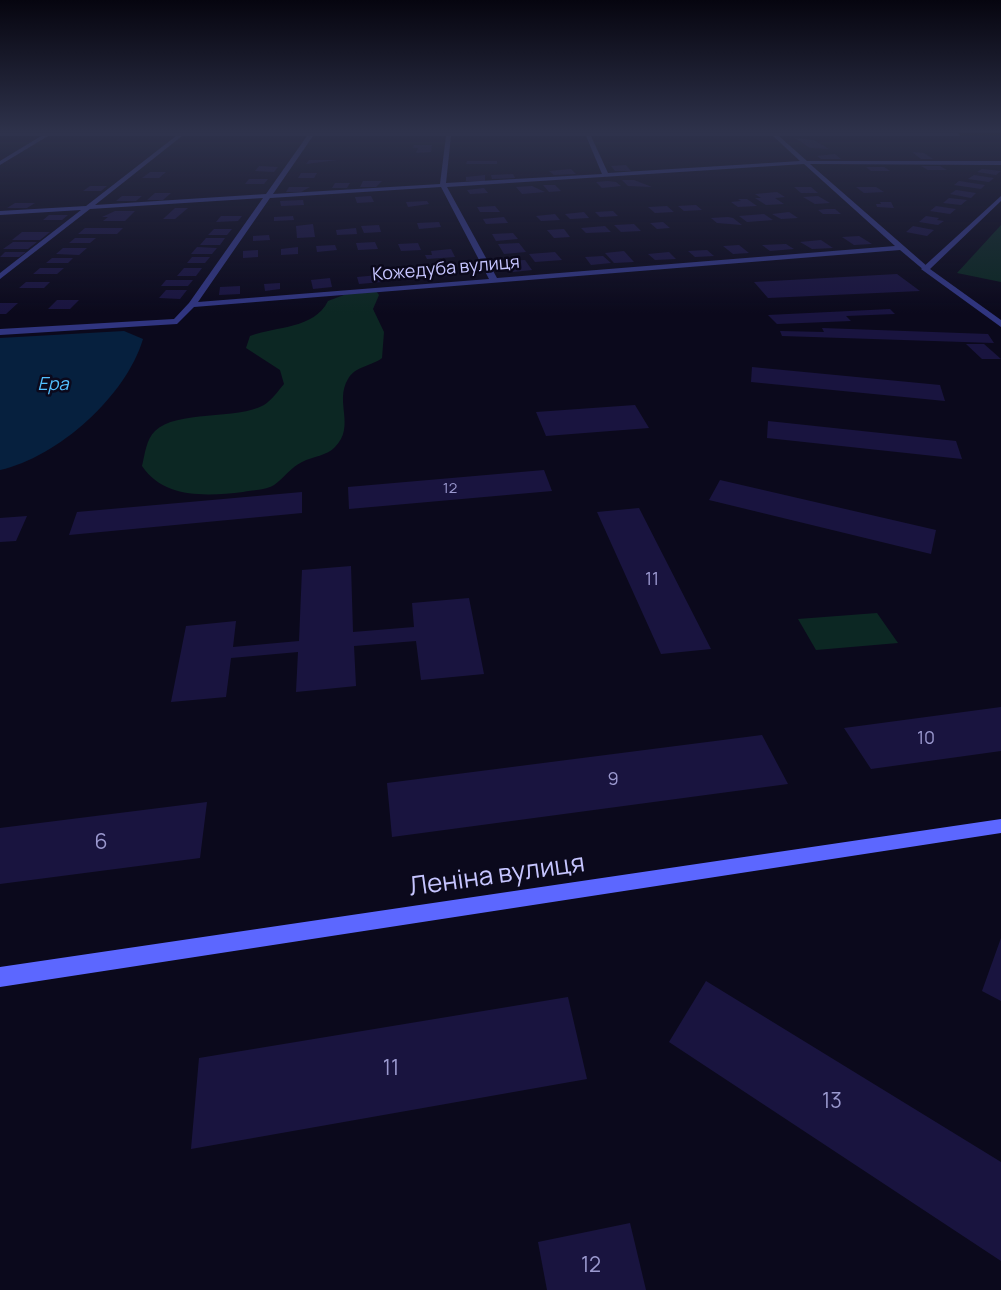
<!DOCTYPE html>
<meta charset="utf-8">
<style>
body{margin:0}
canvas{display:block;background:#0b091c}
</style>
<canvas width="1001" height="1290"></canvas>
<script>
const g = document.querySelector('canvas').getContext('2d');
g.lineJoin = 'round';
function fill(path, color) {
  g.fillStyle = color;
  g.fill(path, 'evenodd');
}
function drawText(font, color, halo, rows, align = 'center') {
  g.font = font + ' Manrope,sans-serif';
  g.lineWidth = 5;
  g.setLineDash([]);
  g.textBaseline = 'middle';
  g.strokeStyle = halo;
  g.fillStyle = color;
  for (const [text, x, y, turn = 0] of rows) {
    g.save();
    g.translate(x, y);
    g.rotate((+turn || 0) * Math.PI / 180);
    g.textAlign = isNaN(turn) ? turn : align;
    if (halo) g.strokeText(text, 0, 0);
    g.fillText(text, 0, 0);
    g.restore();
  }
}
const green = new Path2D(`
 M1001,225V282L957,273Z
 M376,291L379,295L373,309L384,332L382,358C372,366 355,366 348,379C334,402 356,426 335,447C327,456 313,456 302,462C291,467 284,478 274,485C266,490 252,490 243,492C207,496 164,499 142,466C145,454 146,440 155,431C176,410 238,420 264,405C272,400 278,391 284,384L280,370L246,348L250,336C277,326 314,329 328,301L349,293Z
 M877,613L898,643L816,650L798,619Z`);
const water = new Path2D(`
 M124,331L143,339C126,396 58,457 0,470V338Z`);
const building = new Path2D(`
 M795,138L814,140L829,149L810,148Z
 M414,145H432L431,152L416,153L418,148H413Z
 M912,152L924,153L933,159H921Z
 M835,154L841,159H821L817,156Z
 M309,160H338L306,164Z
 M467,161H497V164H466Z
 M626,165L631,171H615L611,166Z
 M259,166L278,167L274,172L255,171Z
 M921,166H940L947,170H928Z
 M866,167H884L890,171H871Z
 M571,169L576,174L554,175L549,171Z
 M982,169L1001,171L996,175L977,172Z
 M150,172H166L159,178H142Z
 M301,173H317L314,178H298Z
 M513,174L515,178L492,179L491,175Z
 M485,175V181H466V177Z
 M974,175L994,178L989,182L968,179Z
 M249,179H268L264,184H245Z
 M622,180H634L652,187L628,186Z
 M363,181H382L376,187H360Z
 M608,181L616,182L621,186L602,188L596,182Z
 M959,181L985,185L981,189L954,185Z
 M335,183H350L347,188H332Z
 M543,185H555L561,191L549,192Z
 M90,186H107L101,191H83Z
 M532,186L545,192L522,194L516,187Z
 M289,187H310L301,192H286Z
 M794,187H811L818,193H801Z
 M856,187H876L884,192L864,193Z
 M484,188L488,193L470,194L467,190Z
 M956,190L976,193L971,198L950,194Z
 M777,192L785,197L775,198L784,204L766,205L755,198H761L755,194Z
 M155,193H171L163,200H147Z
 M122,196H142L136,201H116Z
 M371,196L374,202L357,203L355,197Z
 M818,196L830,203L815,204L803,197Z
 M949,198L967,200L961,205L943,203Z
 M738,199H747L757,206L738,207L731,202L741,201Z
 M303,200L304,205L281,206L280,201Z
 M427,201L429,204L408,207L406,202Z
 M880,202H891L894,208L877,207L876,204H881Z
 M15,203H35L27,208H7Z
 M696,205L702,210L684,211L678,206Z
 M495,206L500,212H480L477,207Z
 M667,206L674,212L655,213L648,207Z
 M936,206L956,209L950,214L930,211Z
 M175,208H188L175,219H163Z
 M826,209H835L841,214H823L818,210Z
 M115,211H135L125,221H103L108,217H102Z
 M613,211L618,216L600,217L595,212Z
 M584,212L589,218L570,219L565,214Z
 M789,212L798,218L781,219L772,214Z
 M555,214L560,220L541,221L536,216Z
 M764,214L773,220L747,222L739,216Z
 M49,215H68L62,220H43Z
 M221,216H242L238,221L216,222Z
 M293,216L294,220L274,221V217Z
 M926,216L939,218L937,220L944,221L938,225L919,222Z
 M504,217L508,223L486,224L483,219Z
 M728,217L733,218L742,225L717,223L711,218Z
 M439,222L441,227L419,229L417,223Z
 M663,222L670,228L657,229L650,223Z
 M313,224L315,237L297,238L296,226Z
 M634,224L641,231L621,232L614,225Z
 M379,225L381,232L364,233L361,226Z
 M605,226L611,232L586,233L581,228Z
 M913,226L934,230L927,236L906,232Z
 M85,228H123L117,234H78Z
 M356,228L357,234L337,235L336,230Z
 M214,229H232L227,235H208Z
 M564,229L570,237L554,238L547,230Z
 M22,232H50L40,240H12Z
 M513,233L518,239L496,241L492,234Z
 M269,235L270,240L253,241V236Z
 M859,236L872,244L854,245L842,237Z
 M75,238H96L90,243H69Z
 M206,238H225L220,245H200Z
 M821,240L833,248L812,249L800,242Z
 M13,242H37L28,249H3Z
 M375,242L378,249L358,250L356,243Z
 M418,243L421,250L401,251L398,244Z
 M519,243L526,252L504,254L498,244Z
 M786,244L794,249L770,251L762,245Z
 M335,245L337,250L317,252L316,246Z
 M739,245L749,253L733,254L723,246Z
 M197,247L217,248L212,254H191Z
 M298,247V254L281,255V249Z
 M63,248H87L79,255L56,254Z
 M451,249L455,257L427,259L425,255H432L431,251Z
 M258,250V257L243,258V251Z
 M707,250L714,256L695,257L688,251Z
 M624,251L634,262L614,263L605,253Z
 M5,252H26L19,257H0Z
 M555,252L562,260L535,262L529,254Z
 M669,252L676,259L655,260L648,254Z
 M603,256L611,263L591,265L585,257Z
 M192,257H210L205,263H187Z
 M52,258H73L68,263H46Z
 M525,260L532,270L513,272L506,261Z
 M454,267L458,275L438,277L436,272H428L427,269Z
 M40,268H64L57,274H33Z
 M184,268H202L196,276H177Z
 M897,274L920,291L768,298L754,282Z
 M379,275L382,282L359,284L357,277Z
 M330,278L332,287L313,289L311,280Z
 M166,280H193L188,286H161Z
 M26,282H50L44,288H19Z
 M280,283V289L265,291L264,284Z
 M240,286V294L219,295L220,287Z
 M166,290H187L180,299L159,298Z
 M57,300H79L70,309H48Z
 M0,303H18L6,314H0Z
 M890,309L895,314L846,316L851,321L777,324L768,315Z
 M822,328L988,334L994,343L782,336L780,331L824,332Z
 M966,344H984L1001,359H982Z
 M752,367L940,385L945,401L751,382Z
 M635,405L649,428L546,436L536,412Z
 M768,421L956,441L962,459L767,438Z
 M544,470L552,491L349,509L348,487Z
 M720,480L936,530L931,554L709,500Z
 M302,492V513L69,535L77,512Z
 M639,508L711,649L661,654L597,512Z
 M27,516L16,541L0,542V518Z
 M351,566L353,632L414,627L412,603L469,598L484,674L421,680L416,641L354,646L356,686L296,692L298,652L231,658L226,697L171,702L186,626L236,621L233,647L299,641L302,570Z
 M1001,707V751L871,769L844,728Z
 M762,735L788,784L392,837L387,783Z
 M207,802L200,858L0,884V828Z
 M1001,938V1001L982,991Z
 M706,981L1001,1162V1261L669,1042Z
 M568,997L587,1079L191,1149L199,1058Z
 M630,1223L646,1290H547L538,1242Z`);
const minor = new Path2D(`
 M0,133H958L960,136H779L807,161H1001V165L810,164L928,267L925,271L900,250L194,307L177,324L0,335V329L174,319L189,303L263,198L90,209L0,279V273L81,210L0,215V211L86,206L176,136H48L0,165V161L41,136H0ZM182,136H307L266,194L95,205ZM313,136H446L440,184L273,194ZM451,136H586L602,174L446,183ZM591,136H773L800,161L608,173ZM804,164L895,246L497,278L447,187ZM441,187L489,279L198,302L270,198Z`);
const tertiary = new Path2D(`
 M1001,196V201L930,269L1001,320V327L921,269Z`);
const secondary = new Path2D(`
 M1001,819V833L0,987V967Z`);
const farNumbernames = [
 ["12",450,489]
];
const farStreetnames = [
 ["Кожедуба вулиця",446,269,-5]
];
const farWaternames = [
 ["Ера",53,385]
];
const numberNames = [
 ["11",652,580],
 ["10",926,739],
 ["9",613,780]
];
const nearNumbernames = [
 ["6",101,843],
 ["11",391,1069],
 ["13",832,1102],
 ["12",591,1266]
];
const nearStreetnames = [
 ["Леніна вулиця",497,876,-8]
];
fill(green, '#0c2723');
fill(water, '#06203e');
fill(building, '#19143f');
fill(minor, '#303580');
fill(tertiary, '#303580');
fill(secondary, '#5c67ff');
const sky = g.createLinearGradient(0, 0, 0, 313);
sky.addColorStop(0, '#06050f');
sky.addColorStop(0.42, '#2e324b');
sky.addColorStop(1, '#2e324b00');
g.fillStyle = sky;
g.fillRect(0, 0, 1001, 313);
drawText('15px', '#9b99cf', null, farNumbernames);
drawText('18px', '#c6c5ff', '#0b091c', farStreetnames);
drawText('italic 18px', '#53c0ff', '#0b091c', farWaternames);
drawText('18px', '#9b99cf', null, numberNames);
drawText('21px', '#9b99cf', null, nearNumbernames);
drawText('26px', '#c6c5ff', '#0b091c', nearStreetnames);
</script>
